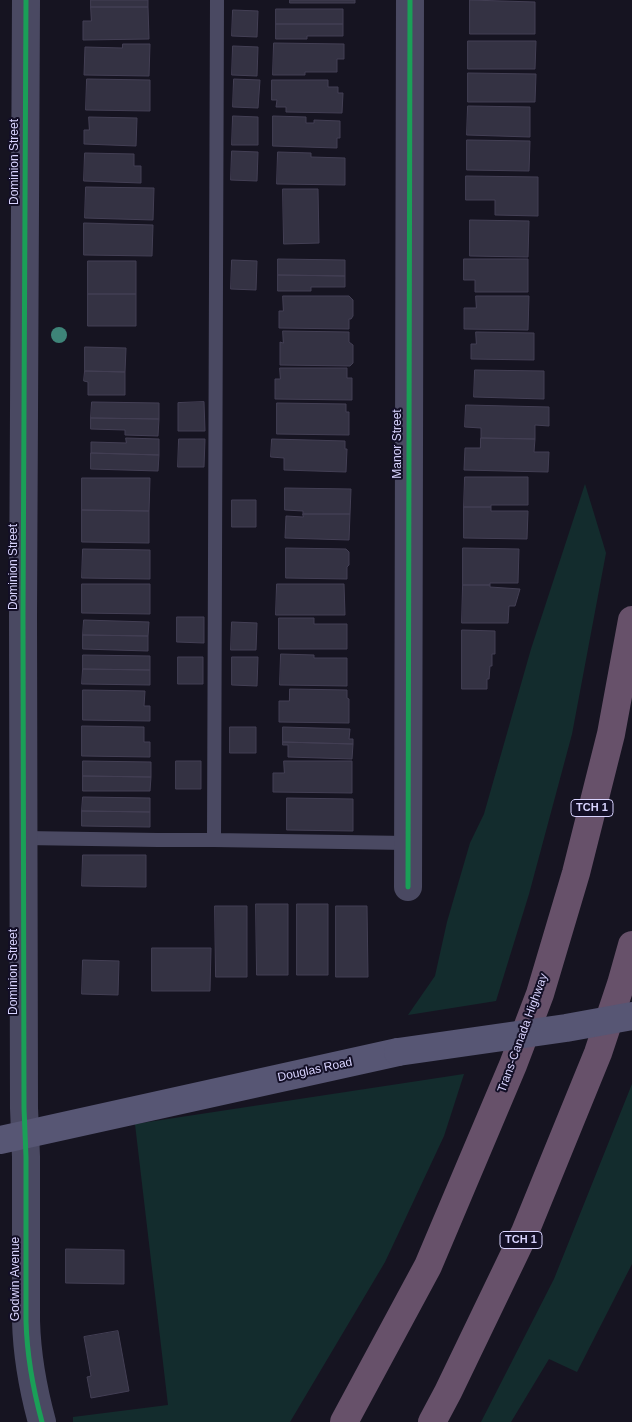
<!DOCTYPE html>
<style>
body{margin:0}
canvas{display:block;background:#161421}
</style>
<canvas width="632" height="1422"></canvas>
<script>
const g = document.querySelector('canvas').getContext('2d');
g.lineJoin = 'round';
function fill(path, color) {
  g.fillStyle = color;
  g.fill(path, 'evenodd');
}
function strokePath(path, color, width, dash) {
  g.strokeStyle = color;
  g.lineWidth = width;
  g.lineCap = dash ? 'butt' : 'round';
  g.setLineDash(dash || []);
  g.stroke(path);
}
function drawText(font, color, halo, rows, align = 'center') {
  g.font = font + ' Helvetica,sans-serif';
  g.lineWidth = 4;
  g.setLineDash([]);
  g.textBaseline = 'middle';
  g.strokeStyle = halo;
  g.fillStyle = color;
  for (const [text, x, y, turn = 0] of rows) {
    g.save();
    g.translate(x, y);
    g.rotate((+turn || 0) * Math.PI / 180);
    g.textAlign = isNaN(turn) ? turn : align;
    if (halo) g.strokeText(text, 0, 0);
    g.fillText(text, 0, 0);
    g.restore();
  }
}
const green = new Path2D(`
 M585,484L606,553L572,734L529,894L496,1001L408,1015L435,976L447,922L470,843L484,814L531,649Z
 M464,1074L444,1136L385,1262L290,1422H73V1417L168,1405L135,1124Z
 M632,1084V1264L577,1372L549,1359L511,1422H481L554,1279Z`);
const building = new Path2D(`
 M91,0H148V7H91Z
 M290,0H355V3H290Z
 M470,0L535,2V34H470Z
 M91,7H148L149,39L83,40V21H91Z
 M276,9H343V24H276Z
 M233,10L258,11L257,37L232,36Z
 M276,24H343V36H307V39H276Z
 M468,41H536L535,69H468Z
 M274,43L344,44V59H337V72H305V75H273Z
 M123,44H150L149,76L84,75L85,47L122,48Z
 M233,46L258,47L257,76L232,75Z
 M468,73L536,74L535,102H468Z
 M87,79L150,80V111L86,110Z
 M234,79L260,80L258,108L233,107Z
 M272,80H328V87H338V93H343L342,113L286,112V107H276L277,100H272Z
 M468,106L530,107V137L467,135Z
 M233,116L258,117V145H232Z
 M273,116L306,117V123H314V120L340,121V138H337V148L273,146Z
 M89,117L137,118L136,146L84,144V130H89Z
 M467,140L530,141L529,171L467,170Z
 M232,151L258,152L257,181L231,180Z
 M278,152L311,153V157L345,158V185L277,184Z
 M85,153L134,154V166H141V183L84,181Z
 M466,176L538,177V216L495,215V200H466Z
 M86,187L154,188L153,220L85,218Z
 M283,189H318L319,243L284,244Z
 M470,220L529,221L528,257L470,256Z
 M84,223L153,225L152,256L84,255Z
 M278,259L345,260V276L278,275Z
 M464,259H528V292H475V280H464Z
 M232,260L257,261L256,290L231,289Z
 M88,261H136V294H88Z
 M278,275L345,276V287H311V291H278Z
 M88,294H136V326H88Z
 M283,296H349L353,300V316L351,319H349V329L279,328V311H283Z
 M476,296H529L528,330L464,329V308H476Z
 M283,331L349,332V342L353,345V363L350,366L280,365V342L283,343Z
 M476,332L534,333V360L471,359V344H476Z
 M85,347L126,348L125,372L85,371Z
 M280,368H347V378H352V400L275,399V379H280Z
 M475,370L544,371V399L474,397Z
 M85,371L125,372V395H88V382L84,381Z
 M92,402L159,403V419L91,418Z
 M204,402L205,431H178V403Z
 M277,403L346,404V412H349V435L277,434Z
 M466,405L549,407V426L535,425V439L481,438V428L465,427Z
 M91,418L159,419L158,436L125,435V430L91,429Z
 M126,438L159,439V455L91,453V442L126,443Z
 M481,438L535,439L534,452H549L548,472L464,470L465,448H480Z
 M179,439H205L204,467H178Z
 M272,439L345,441V449H347L346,472L284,470V458L271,457Z
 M91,453L159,455L158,471L91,469Z
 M465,477H528V505H491V507H464Z
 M82,478H150L149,511L82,510Z
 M285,488L351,489L350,514H303V511L285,510Z
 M232,500H256V527H232Z
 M464,507H491V511H528L527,539L464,538Z
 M82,510L149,511V543L82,542Z
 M303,514H350L349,540L285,538L286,516L303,517Z
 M286,548L346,549L349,552V565L347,567V579L286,578Z
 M463,548L519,549L518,583H490V585H463Z
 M83,549L150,550V579L82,578Z
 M82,584H150V614L82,613Z
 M277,584H344L345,615H276Z
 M463,585H490V587L520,589L515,606H509L508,623H462Z
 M177,617H204V643L177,642Z
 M279,618H314V624H347V649H279Z
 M84,620L149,622L148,636L83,635Z
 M232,622L257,623L256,650H231Z
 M462,630L495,631V654H492V666H490L489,679H487V689H462Z
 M83,635L148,636V651L83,649Z
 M281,654L314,655V658H347V686L280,685Z
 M83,655L150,656V670L83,669Z
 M178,657H203V684H178Z
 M232,657H258L257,686L232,685Z
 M83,669L150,670V685L82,684Z
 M290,689L347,690V698L349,699V723L279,722V701H289Z
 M83,690L145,691L144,706H150V721L83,720Z
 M82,726L144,727V742H150V757L82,756Z
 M230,727H256V753H230Z
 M283,727L350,729L349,739H353V744L283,742Z
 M283,742L353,744L352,759L288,757V745H283Z
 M83,761L151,762V777L83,776Z
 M176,761H201V789H176Z
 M284,761H352V793L273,792V773H284Z
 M83,776L151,777L150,791H83Z
 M83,797L150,798V812L82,811Z
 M287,798L353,799V831L287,830Z
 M82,811L150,812V827L82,826Z
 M83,855H146V887L82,886Z
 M256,904H288V975H257Z
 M297,904H328V975H297Z
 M215,906H247V977H216Z
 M336,906H367L368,977H336Z
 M152,948H211L210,991H152Z
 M83,960L119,961L118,995L82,994Z
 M66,1249L124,1250V1284L66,1283Z
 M118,1331L129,1391L91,1398L87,1377L91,1376L84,1337Z`);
const lane = new Path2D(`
 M217,0L214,840L407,843
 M24,838L158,840H214`);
const street = new Path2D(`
 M26,0L23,615L24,1108L26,1157V1321C27,1356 33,1389 42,1422
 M408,887L410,0`);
const secondary = new Path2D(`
 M0,1140L398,1052`);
const highway = new Path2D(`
 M344,1422L428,1266L513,1065L540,994L576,873L611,734L632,620
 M432,1422L448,1392L525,1232L598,1053L621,984L632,945`);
const secondaryBridge = new Path2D(`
 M398,1052L566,1028L632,1016`);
const cycleway = new Path2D(`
 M26,0L23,615L24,1108L26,1157V1321C27,1356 33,1389 42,1422
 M408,887L410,0`);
const trees = [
 [59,335]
];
const shields = [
 [592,808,42],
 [521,1240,42]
];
const shieldNames = [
 ["TCH 1",592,808],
 ["TCH 1",521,1240]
];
const streetNames = [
 ["Dominion Street",15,162,-90],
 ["Manor Street",398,444,-90],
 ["Dominion Street",14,567,-90],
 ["Dominion Street",14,972,-90],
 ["Trans-Canada Highway",523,1033,-70],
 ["Douglas Road",315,1070,-12],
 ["Godwin Avenue",16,1279,-90]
];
fill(green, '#132c2d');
fill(building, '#343243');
strokePath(building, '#433f54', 1);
strokePath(lane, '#4a4962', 14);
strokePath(street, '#4a4962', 28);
strokePath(secondary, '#575674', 28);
strokePath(highway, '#67516a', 28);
strokePath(secondaryBridge, '#575674', 28);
strokePath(cycleway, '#1a9f57', 5);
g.fillStyle = '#3e8478';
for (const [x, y] of trees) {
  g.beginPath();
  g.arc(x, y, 8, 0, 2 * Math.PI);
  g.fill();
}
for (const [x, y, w] of shields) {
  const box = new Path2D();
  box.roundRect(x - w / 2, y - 8.5, w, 17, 4);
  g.fillStyle = '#130f26';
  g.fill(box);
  strokePath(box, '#d9d4ff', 1);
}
drawText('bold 11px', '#d9d4ff', null, shieldNames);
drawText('12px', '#d9d4ff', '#130f26', streetNames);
</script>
